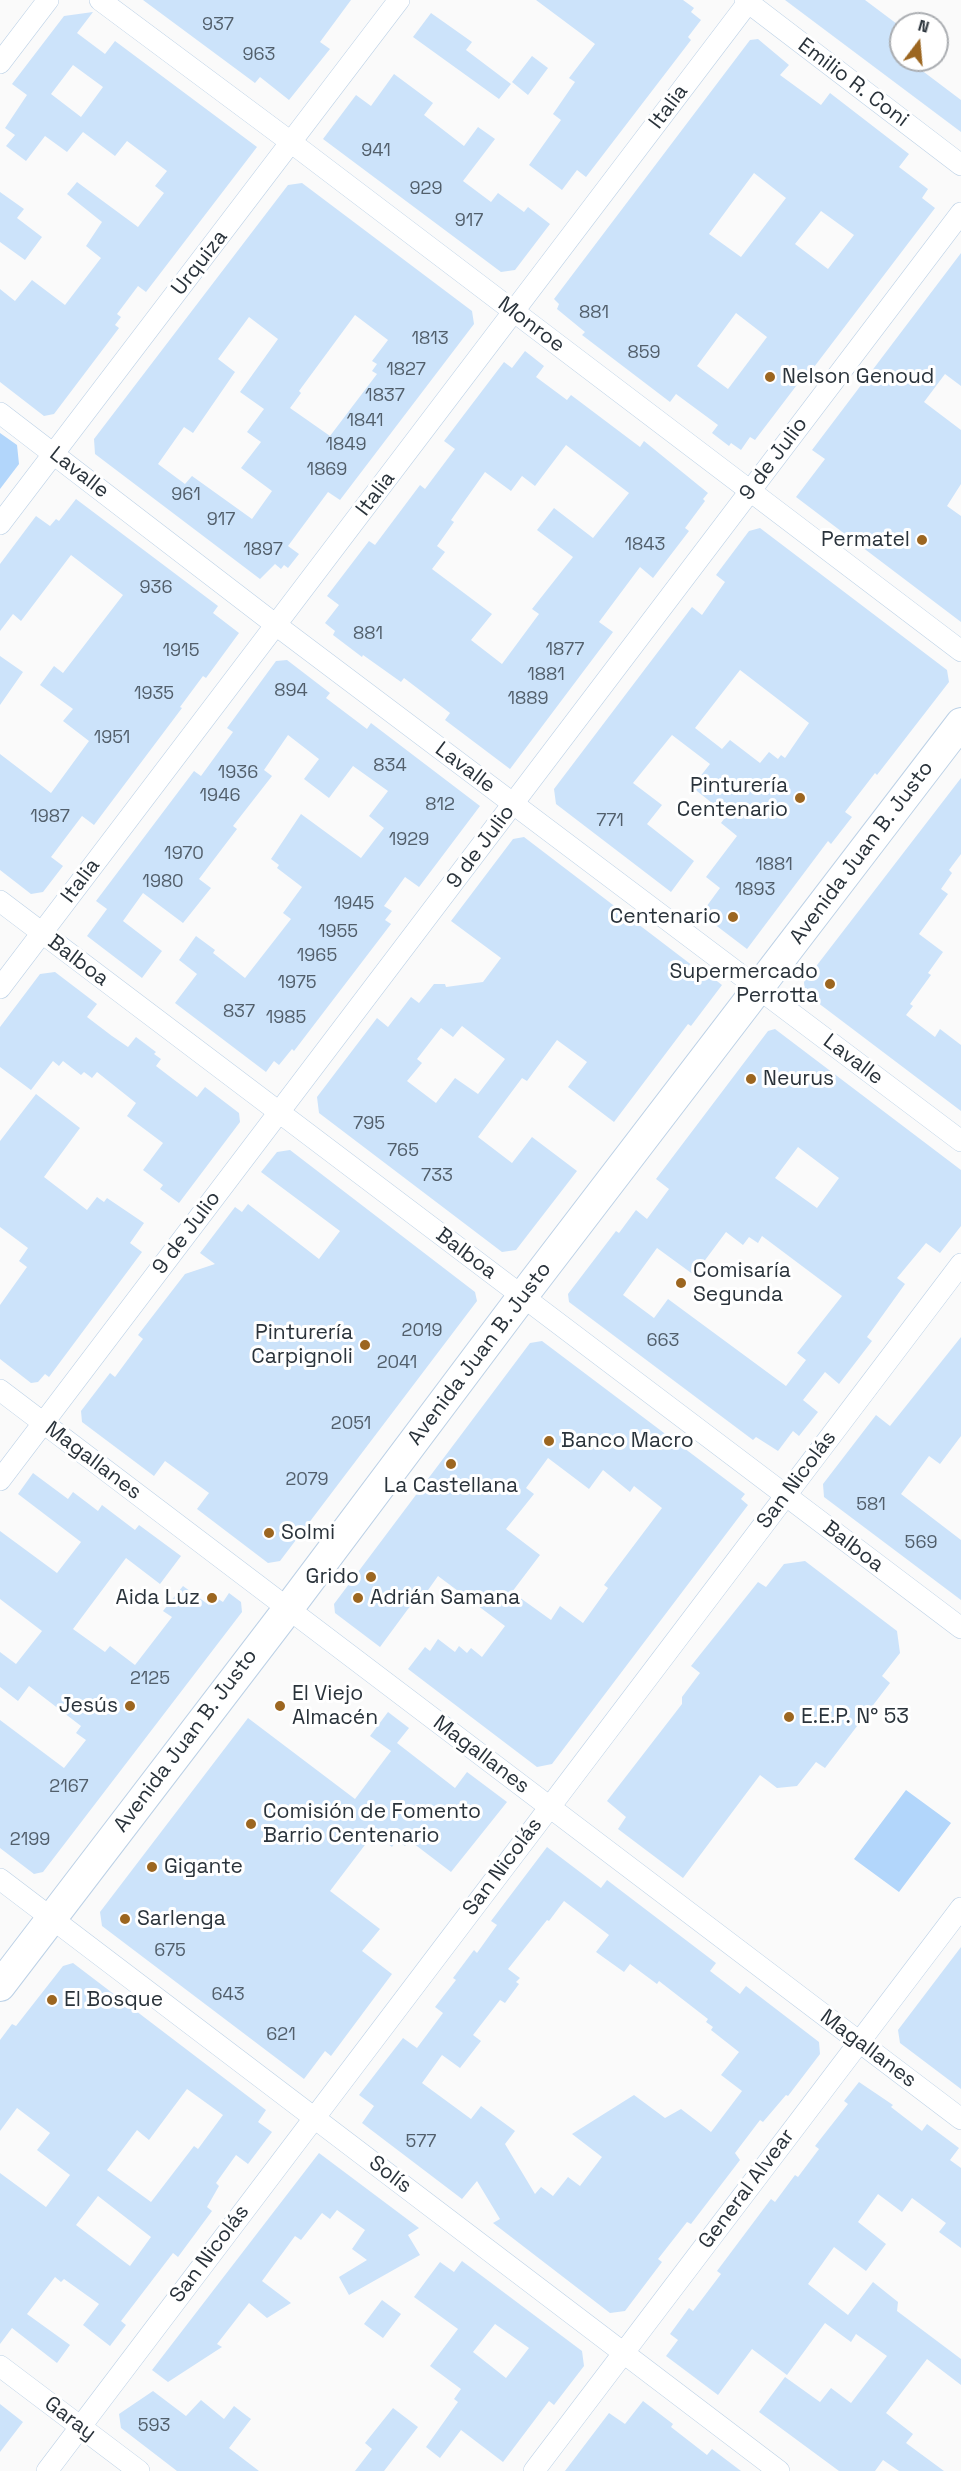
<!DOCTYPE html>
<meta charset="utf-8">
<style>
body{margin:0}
#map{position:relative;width:961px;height:2471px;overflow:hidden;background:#fafafa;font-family:"Space Grotesk",sans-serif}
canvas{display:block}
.north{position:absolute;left:889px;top:12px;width:60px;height:60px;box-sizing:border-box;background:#fff;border:2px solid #aaadb1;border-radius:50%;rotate:16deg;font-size:16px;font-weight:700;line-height:24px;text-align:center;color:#2a333b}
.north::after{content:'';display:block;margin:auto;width:21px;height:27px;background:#9c6620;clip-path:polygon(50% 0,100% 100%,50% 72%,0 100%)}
</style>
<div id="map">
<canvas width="961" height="2471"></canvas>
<div class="north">N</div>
</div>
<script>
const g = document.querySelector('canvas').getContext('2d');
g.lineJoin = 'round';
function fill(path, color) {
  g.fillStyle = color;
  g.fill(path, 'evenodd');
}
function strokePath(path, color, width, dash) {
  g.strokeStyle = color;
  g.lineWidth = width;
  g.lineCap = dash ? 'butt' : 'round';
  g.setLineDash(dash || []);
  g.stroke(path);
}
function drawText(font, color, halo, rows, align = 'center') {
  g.font = font + ' "Space Grotesk",sans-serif';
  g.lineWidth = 6;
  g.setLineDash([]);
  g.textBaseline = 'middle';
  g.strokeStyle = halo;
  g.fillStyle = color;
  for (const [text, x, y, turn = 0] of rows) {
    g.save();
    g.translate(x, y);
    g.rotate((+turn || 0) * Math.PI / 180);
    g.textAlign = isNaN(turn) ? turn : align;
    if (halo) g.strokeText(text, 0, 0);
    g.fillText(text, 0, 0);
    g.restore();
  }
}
const green = new Path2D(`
 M0,433L17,445L19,464L0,489Z
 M906,1790L951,1823L899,1892L854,1859Z`);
const building = new Path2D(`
 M143,0H351L320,42L330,49L289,100L260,77L255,83Z
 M536,0H683L694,8L691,12L701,20L688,37L691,40L586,177L577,170L562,190L529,165L561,120L553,114L575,82L569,78L595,44Z
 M785,0H865L901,27V60H908L961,100V132Z
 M93,12L77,33L105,54L115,41L257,147L146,292L138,286L117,314L121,317L115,325L119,328L54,414L44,416L0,382V289L15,301L32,280L65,305L101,258L86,246L102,222L67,194L77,182L138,227L164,193L155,186L167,171L127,141L115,156L83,132L67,152L45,136L26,161L6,146L15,135L5,128L27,95L12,84L64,16ZM73,65L103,87L81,117L51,94Z
 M431,13L472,42L466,50L511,84L499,99L413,37Z
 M758,39L789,65L780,75L821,105L830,93L909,154L899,167L928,189L922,198L935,208L811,371L809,369L755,440L750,437L741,450L731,443L729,446L712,433L718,425L676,394L670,402L582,335L585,332L557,309L559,304L554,299L750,40ZM754,173L786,198L741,257L709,234ZM821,211L854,235L828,269L795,244ZM736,313L767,337L728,389L697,366Z
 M532,56L548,68L528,95L512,82Z
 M394,74L433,103L424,115L464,146L478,127L495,139L463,181L491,202L498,193L524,212L528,207L550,224L515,270L501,272L323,139L356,95L371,106Z
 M302,183L472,311L474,324L340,500L328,492L288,546L299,554L288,568L284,565L281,569L275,564L260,579L95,454L94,439L288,185ZM355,315L388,340L372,361L377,364L372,371L377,374L330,436L290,408L301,393L299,391ZM249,317L278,339L240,392L264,409L247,432L261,442L241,468L272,491L252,519L192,476L185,484L158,464L184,427L193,433L235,372L218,359Z
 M0,192L24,209L17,218L42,237L25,260L0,242Z
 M961,253V386L945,374L924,402L961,430V484L947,506L961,516V622L796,497L825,459L812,450Z
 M525,351L544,366L536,377L567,400L571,395L640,447L644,441L708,493L703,499L705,501L685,528L689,531L653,578L640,567L599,622L613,632L510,769L445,720L450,713L404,678L401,682L363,655L362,657L333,635L335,631L325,623L339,605L327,596L369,541L375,545L420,485L425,489L455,449L444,441L504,362L512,368ZM566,445L629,493L593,538L554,508L537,530L573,557L532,609L539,614L502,664L471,640L492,614L432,569L445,552L437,546L454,522L451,520L485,472L511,491L522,476L535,486Z
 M76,499L218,606L213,613L239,633L206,678L203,676L180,707L182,708L94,825L82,816L51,857L63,866L43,892L31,894L0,870V754L51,793L89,741L63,721L73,709L40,685L54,666L63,673L123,595L71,555L21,621L13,614L0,631V564L36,516L50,526L56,519L59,521Z
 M760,528L947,670L949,682L877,775L875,773L845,812L852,817L831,844L828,841L747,949L701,914L720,888L706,877L737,836L721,823L727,815L692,787L710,764L672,735L633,783L662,805L647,824L694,861L671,892L556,804L554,789L692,607L702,615L725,582L716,575L749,531ZM740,670L809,723L785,758L781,755L778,759L769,752L760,763L730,740L722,749L695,728Z
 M0,656L23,672L0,705Z
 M287,660L330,693L326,698L367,729L371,723L480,806L419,887L405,877L384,906L392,911L385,920L391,924L294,1051L292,1049L279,1065L274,1061L266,1072L175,1003L197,974L179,960L196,936L215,950L213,953L245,978L291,919L283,913L302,887L277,868L279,865L271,859L301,814L361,858L384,828L369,816L388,791L353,766L329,798L304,779L319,759L288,735L264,770L272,776L233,826L237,829L199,879L211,888L183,923L143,893L123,921L162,951L142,978L87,936L107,909L96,901L194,771L201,776L233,732L227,728L276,661Z
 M961,778V854L949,870L952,873L941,889L948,894L919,934L943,952L928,973L931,975L910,1004L913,1006L906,1015L935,1037L940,1029L961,1045V1111L805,993L804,982Z
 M524,837L693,966L695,964L722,985L691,1026L688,1024L614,1122L568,1087L587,1062L557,1040L527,1081L522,1078L478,1137L512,1163L532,1137L577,1171L516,1250L502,1252L319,1113L317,1097L377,1018L388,1027L411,997L419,1003L434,984H445L446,987L483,982L501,958L451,921L513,839ZM462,1026L505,1059L478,1094L455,1078L436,1103L407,1081L422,1063L417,1059L441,1028L453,1037Z
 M55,972L97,1004L87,1017L112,1036L128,1047L136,1037L156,1052L154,1054L161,1059L156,1066L173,1079L197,1097L205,1087L239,1113L240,1122L179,1203L160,1189L163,1185L143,1170L163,1143L127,1116L136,1103L97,1072L92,1078L84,1072L81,1075L63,1061L59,1066L53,1061L31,1090L0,1067V1027L40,974Z
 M775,1029L961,1170V1226L940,1253L926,1243L897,1278L905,1284L867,1337L872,1341L839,1384L825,1372L803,1400L818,1412L799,1436L793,1431L778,1451L756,1437L753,1440L569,1302L568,1294L616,1231L619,1233L636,1210L647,1219L669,1189L656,1179L768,1031ZM798,1147L839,1178L817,1208L775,1178ZM726,1232L743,1245L749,1237L758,1243L762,1236L842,1296L797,1353L806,1360L786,1386L668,1299L654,1318L623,1295L657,1248L694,1275Z
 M36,1094L80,1128L44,1177L87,1210L97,1197L104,1202L107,1198L144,1223L130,1243L142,1252L49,1377L45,1374L38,1382L31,1383L0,1359V1305L27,1267L19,1261L28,1248L0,1227V1141Z
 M290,1150L475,1292L477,1301L280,1561L268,1563L197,1509L209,1493L165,1461L154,1476L82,1422L81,1411L110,1373L115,1377L143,1339L138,1335L185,1274L215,1264L200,1253L235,1207L242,1212L248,1204L319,1259L340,1231L261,1172L277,1152Z
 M961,1337V1436L940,1464L929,1456L901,1494L961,1540V1600L824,1497L823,1484L876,1415L890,1426Z
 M542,1341L745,1494L741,1499L748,1505L552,1764L537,1767L408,1669L425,1647L430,1651L438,1639L455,1652L459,1646L467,1653L471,1648L482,1657L505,1626L438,1576L421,1600L418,1598L408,1609L380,1647L335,1613L334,1604L530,1343ZM548,1458L589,1489L603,1470L630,1492L634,1486L662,1508L604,1585L608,1588L583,1623L560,1606L551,1620L512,1592L540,1555L506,1529L534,1494L526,1488Z
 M33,1473L68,1499L73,1492L98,1511L102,1505L135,1530L139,1525L181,1556L160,1584L126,1558L73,1629L105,1652L110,1646L135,1665L172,1617L163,1611L183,1586L209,1605L215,1597L223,1602L229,1593L241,1602L242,1612L43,1872L34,1874L0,1848V1720L64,1768L86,1740L76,1733L81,1726L29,1686L18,1701L0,1687V1652L16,1664L42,1631L0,1599V1531L57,1573L81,1542L18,1494Z
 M805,1561L897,1631L900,1653L882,1676L890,1683L825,1768L816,1762L797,1786L777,1788L760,1775L683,1878L618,1829L626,1817L607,1801L682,1704V1697L700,1673L691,1666L758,1582L766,1587L784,1564Z
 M388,1712L409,1728L397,1743L455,1788L467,1772L507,1802L451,1872L409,1840L405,1846L397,1840L392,1847L374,1833L330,1891L380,1929L362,1951L392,1974L331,2056L325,2051L304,2079L102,1926L100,1912L248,1718L355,1799L391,1751L370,1736Z
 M547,1847L601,1888L607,1880L716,1963L710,1971L740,1994L746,1986L819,2042L820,2054L788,2096L786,2095L763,2122L760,2120L735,2153L740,2160L691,2224L687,2222L658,2259L662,2262L625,2311L610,2313L493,2223L500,2219L477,2181L462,2199L362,2123L374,2106L359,2095L403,2038L417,2048L443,2013L435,2007L456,1980L453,1978L474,1950L477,1953L497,1925L491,1921ZM564,1901L609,1935L596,1952L624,1972L630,1964L657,1984L659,1981L708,2019L706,2022L713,2027L711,2030L739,2052L721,2075L742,2091L711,2132L681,2109L665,2118L634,2095L572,2134L602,2157L580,2186L568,2177L553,2196L541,2187L535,2194L505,2144L515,2131L481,2106L471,2119L422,2083L442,2055L460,2068L481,2041L473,2035L500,2000L505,2003L519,1984L516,1982L520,1978L508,1969L547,1920L549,1921Z
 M961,1947V2089L900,2043L898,2030Z
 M73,1963L266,2110L258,2122L272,2132L248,2164L236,2155L216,2183L219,2186L207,2207L212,2211L178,2257L173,2253L121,2321L126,2325L110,2346L83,2325L99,2304L64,2279L61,2282L55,2277L27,2314L70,2345L57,2363L12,2328L0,2344V2173L46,2207L70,2175L37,2150L50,2133L17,2108L0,2131V2040L12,2024L16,2026L63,1966ZM187,2089L223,2115L198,2149L194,2146L151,2202L107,2170L137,2130L149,2140ZM98,2196L151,2237L130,2266L76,2225Z
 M859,2082L893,2105L891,2107L922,2131L927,2124L959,2148L950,2160L961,2168V2248L939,2232L946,2223L912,2198L902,2212L878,2194L858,2222L886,2244L866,2271L834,2247L808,2284L848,2315L873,2282L898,2302L897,2311L961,2359V2385L927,2359L886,2413L913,2434L906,2443L944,2471H899L883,2460L875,2471H839L759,2412L785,2377L820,2402L831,2388L851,2403L887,2356L856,2334L851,2342L825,2323L787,2375L752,2349L718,2395L666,2356L678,2340L670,2334L689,2308L693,2311L721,2274L717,2271L771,2199L775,2202L795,2175L798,2177L819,2149L815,2146L848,2104L844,2101Z
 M319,2153L419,2228L408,2235L420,2255L349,2295L339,2277L367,2260L352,2249L365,2230L337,2210L330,2219L322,2213L301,2240L295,2236L262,2281L291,2303L267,2318L249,2303L217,2344L222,2347L168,2382L152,2370Z
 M462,2261L582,2351L584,2366L554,2405L549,2401L503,2462L461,2430L440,2458L426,2447L458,2402L454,2399L461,2389L430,2366L458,2329L414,2297L440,2262L454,2272ZM495,2324L529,2348L506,2378L473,2352Z
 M382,2300L401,2314L383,2338L364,2324Z
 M153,2391L186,2416L201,2400L224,2419L234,2406L243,2413L251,2419L229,2448L259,2471H177L121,2428L119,2414Z
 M643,2401L673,2424L671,2427L707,2455L712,2449L741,2471H565L609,2413L625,2424Z
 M0,2404L23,2422L0,2452Z
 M393,2408L418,2427L384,2471H355L372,2449L365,2443Z`);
const street = new Path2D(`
 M100,0L292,143L961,651
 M745,0L961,165
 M0,63L48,0
 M0,413L276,625L961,1141
 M0,524L399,0
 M0,901L961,1628
 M0,988L750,0
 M0,1390L961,2119
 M0,1480L961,213
 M0,1879L779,2471
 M0,2366L139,2471
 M47,2471L961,1264
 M534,2471L961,1908`);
const secondary = new Path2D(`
 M0,1986L288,1609L522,1297L961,723`);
const markers = [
 [770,377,6,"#9c6620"],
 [922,540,6,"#9c6620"],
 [800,798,6,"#9c6620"],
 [733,917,6,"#9c6620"],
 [830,984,6,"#9c6620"],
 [751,1079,6,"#9c6620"],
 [681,1283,6,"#9c6620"],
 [365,1345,6,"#9c6620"],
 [549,1441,6,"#9c6620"],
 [451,1464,6,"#9c6620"],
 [269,1533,6,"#9c6620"],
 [371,1577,6,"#9c6620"],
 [212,1598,6,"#9c6620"],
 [358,1598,6,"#9c6620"],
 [130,1706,6,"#9c6620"],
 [280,1706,6,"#9c6620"],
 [789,1717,6,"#9c6620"],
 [251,1824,6,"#9c6620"],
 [152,1867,6,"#9c6620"],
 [125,1919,6,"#9c6620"],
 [52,2000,6,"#9c6620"]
];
const numberNames = [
 ["937",218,25],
 ["963",259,55],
 ["941",376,151],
 ["929",426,189],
 ["917",469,221],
 ["881",594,313],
 ["1813",430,339],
 ["859",644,353],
 ["1827",406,370],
 ["1837",385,396],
 ["1841",365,421],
 ["1849",346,445],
 ["1869",327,470],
 ["961",186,495],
 ["917",221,520],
 ["1843",645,545],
 ["1897",263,550],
 ["936",156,588],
 ["881",368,634],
 ["1877",565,650],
 ["1915",181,651],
 ["1881",546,675],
 ["894",291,691],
 ["1935",154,694],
 ["1889",528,699],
 ["1951",112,738],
 ["834",390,766],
 ["1936",238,773],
 ["1946",220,796],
 ["812",440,805],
 ["1987",50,817],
 ["771",610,821],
 ["1929",409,840],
 ["1970",184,854],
 ["1881",774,865],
 ["1980",163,882],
 ["1893",755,890],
 ["1945",354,904],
 ["1955",338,932],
 ["1965",317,956],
 ["1975",297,983],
 ["837",239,1012],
 ["1985",286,1018],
 ["795",369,1124],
 ["765",403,1151],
 ["733",437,1176],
 ["2019",422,1331],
 ["663",663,1341],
 ["2041",397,1363],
 ["2051",351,1424],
 ["2079",307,1480],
 ["581",871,1505],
 ["569",921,1543],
 ["2125",150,1679],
 ["2167",69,1787],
 ["2199",30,1840],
 ["675",170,1951],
 ["643",228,1995],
 ["621",281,2035],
 ["577",421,2142],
 ["593",154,2426]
];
const streetNames = [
 ["Emilio R. Coni",853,83,37],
 ["Italia",669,107,-53],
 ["Urquiza",200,263,-52],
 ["Monroe",531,325,37],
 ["9 de Julio",774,459,-53],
 ["Lavalle",79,473,38],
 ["Italia",376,494,-53],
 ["Lavalle",465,768,37],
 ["9 de Julio",481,847,-53],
 ["Avenida Juan B. Justo",862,853,-53],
 ["Italia",81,881,-53],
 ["Balboa",78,961,37],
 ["Lavalle",853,1060,37],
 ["9 de Julio",187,1233,-53],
 ["Balboa",466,1254,37],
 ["Avenida Juan B. Justo",480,1354,-53],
 ["Magallanes",93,1461,37],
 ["San Nicolás",797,1480,-53],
 ["Balboa",853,1547,37],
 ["Avenida Juan B. Justo",186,1741,-53],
 ["Magallanes",481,1755,37],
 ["San Nicolás",503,1867,-53],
 ["Magallanes",868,2049,37],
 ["Solís",390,2175,37],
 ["General Alvear",747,2189,-53],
 ["San Nicolás",210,2254,-53],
 ["Garay",70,2419,37]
];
const poiNames = [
 ["Nelson Genoud",782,377],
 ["Permatel",910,540,"right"],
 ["Pinturería",788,786,"right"],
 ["Centenario",788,810,"right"],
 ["Centenario",721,917,"right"],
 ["Supermercado",818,972,"right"],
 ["Perrotta",818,996,"right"],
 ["Neurus",763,1079],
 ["Comisaría",693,1271],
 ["Segunda",693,1295],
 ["Pinturería",353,1333,"right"],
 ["Carpignoli",353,1357,"right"],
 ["Banco Macro",561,1441],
 ["La Castellana",451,1486,"center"],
 ["Solmi",281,1533],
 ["Grido",359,1577,"right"],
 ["Aida Luz",200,1598,"right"],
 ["Adrián Samana",370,1598],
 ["El Viejo",292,1694],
 ["Almacén",292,1718],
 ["Jesús",118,1706,"right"],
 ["E.E.P. N° 53",801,1717],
 ["Comisión de Fomento",263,1812],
 ["Barrio Centenario",263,1836],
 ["Gigante",164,1867],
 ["Sarlenga",137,1919],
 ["El Bosque",64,2000]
];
fill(green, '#b2d6fb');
fill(building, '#cce3fa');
strokePath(street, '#bcd1e6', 22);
strokePath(secondary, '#bcd1e6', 32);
strokePath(street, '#fff', 21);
strokePath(secondary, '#fff', 30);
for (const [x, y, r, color] of markers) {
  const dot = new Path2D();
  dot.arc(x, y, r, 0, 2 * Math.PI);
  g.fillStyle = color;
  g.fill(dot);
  strokePath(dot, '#fff', 2);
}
drawText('18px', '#525f6b', null, numberNames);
drawText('21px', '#2a333b', '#fff', streetNames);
drawText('21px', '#2a333b', '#fff', poiNames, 'left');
</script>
